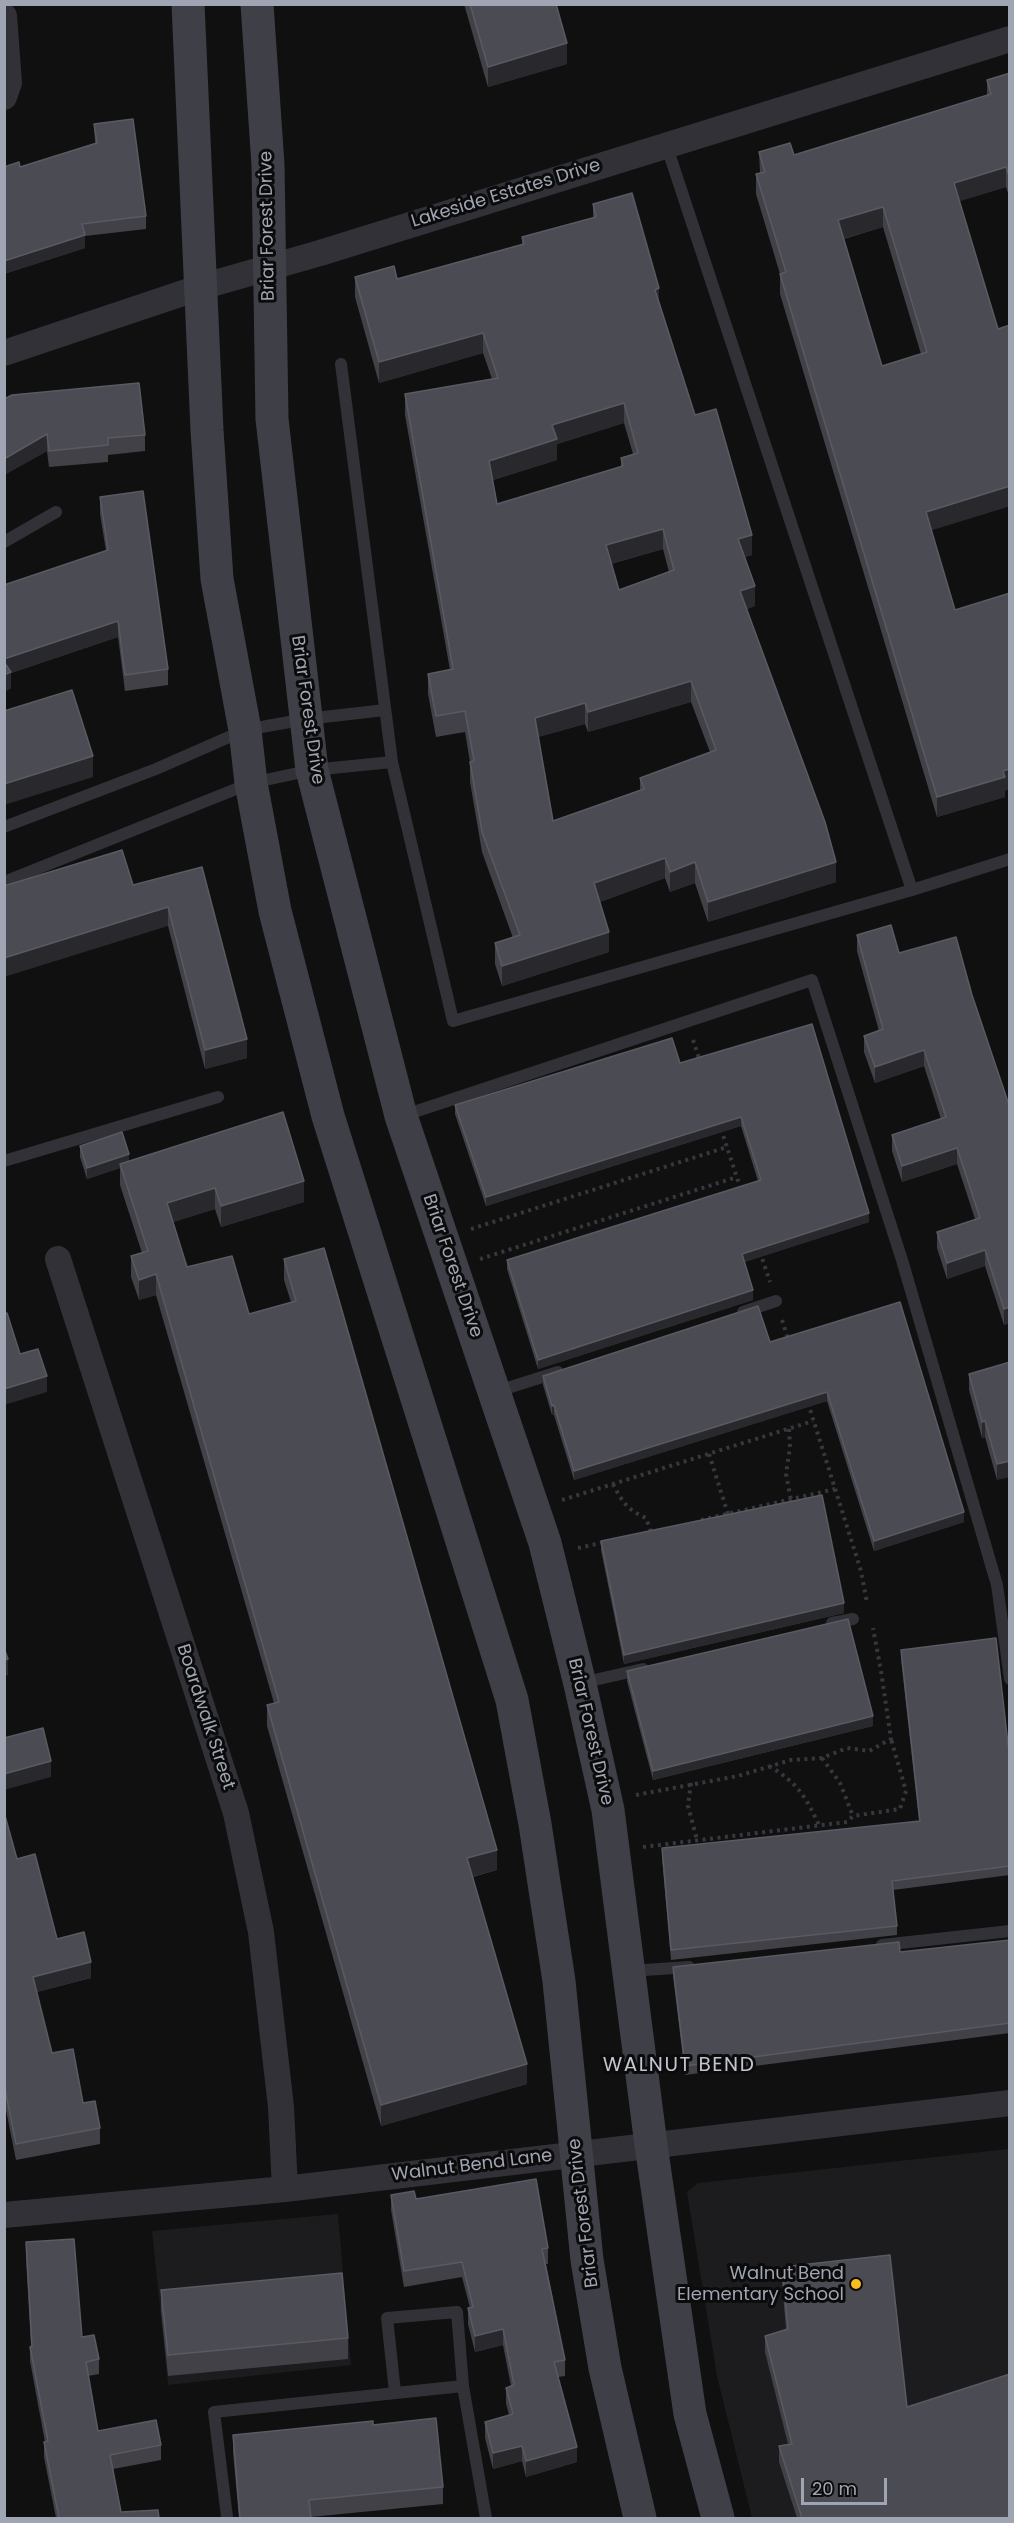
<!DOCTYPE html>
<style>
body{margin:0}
#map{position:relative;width:1014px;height:2523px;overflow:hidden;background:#101011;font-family:Poppins,sans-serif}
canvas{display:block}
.frame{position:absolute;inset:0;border:6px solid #a0a5b3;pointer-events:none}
.scale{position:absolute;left:801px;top:2478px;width:86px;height:27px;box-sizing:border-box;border:3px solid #a0a5b3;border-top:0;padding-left:8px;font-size:18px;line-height:21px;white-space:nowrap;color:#a0a5b3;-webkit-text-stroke:4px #0b0b0c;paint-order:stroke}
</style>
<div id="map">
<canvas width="1014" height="2523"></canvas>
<div class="frame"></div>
<div class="scale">20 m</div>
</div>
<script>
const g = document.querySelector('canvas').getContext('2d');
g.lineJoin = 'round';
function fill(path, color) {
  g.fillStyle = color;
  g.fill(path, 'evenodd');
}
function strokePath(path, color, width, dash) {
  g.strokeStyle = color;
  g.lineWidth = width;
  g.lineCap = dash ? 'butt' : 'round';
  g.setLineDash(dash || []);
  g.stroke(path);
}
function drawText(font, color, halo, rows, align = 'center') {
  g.font = font + ' Poppins,sans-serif';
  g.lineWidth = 6;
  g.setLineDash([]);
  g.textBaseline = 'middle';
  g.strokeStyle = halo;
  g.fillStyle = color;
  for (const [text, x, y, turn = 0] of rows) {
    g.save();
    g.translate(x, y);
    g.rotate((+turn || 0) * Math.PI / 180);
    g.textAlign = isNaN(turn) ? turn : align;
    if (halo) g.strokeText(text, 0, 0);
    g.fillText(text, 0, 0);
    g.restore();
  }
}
const built = new Path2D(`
 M1009,2149V2518H752L717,2376L687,2192L698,2183Z
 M338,2214L351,2365L168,2385L152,2231Z`);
const path = new Path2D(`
 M693,1040L700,1061
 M721,1129L741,1190
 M471,1229L727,1147
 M760,1252L770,1282
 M480,1259L737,1177
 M782,1320L789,1342
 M808,1403L861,1571L867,1603
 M789,1429L790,1447L786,1474L791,1500
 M709,1454L728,1514
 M613,1484C622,1502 628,1510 646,1518L651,1532
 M562,1500L813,1421
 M701,1520L835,1489
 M578,1548L606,1542
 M822,1758L840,1783L853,1816
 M769,1766C798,1783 805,1796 819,1825
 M691,1783L688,1806L697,1840
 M636,1795L738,1776L791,1760L822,1758L847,1748L869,1751L891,1739L881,1671L873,1628
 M643,1847L847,1822L853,1816L900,1809L906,1791L891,1739`);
const service = new Path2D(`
 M666,144L912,890
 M341,364L392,762L453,1021L912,890L1010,859
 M4,542L56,512
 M4,827L156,769L245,730L306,719L385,710
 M4,882L251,783L312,770L392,762
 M402,1116L812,980L902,1260L997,1585L1010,1679
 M4,1161L218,1097
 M743,1312L776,1301
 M495,1392L558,1372
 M832,1623L853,1619
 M581,1683L643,1669
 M882,1945L1010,1931
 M629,1971L689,1967
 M395,2392L387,2318L457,2312L463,2386L486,2518
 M227,2517L214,2412L463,2386`);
const minor = new Path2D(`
 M4,16L9,83L4,97
 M4,353L201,287L320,253L1010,39
 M58,1259L236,1813L261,1932L281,2107L285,2189
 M4,2215L285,2189L1010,2103`);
const secondary = new Path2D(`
 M188,4L207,430L217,579L245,730L251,783L275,911L328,1116L512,1700L535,1824L559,1981L587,2260L605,2368L640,2518
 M257,4L268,165L272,419L312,770L401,1116L545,1543L580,1684L608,1810L651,2145L690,2414L718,2518`);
const wall = new Path2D(`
 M464,4H556L567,64L488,87Z
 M1010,73V199L1006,187L959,201L998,329L1010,325V506L931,530L1005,791V797L937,817L780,294V274L756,194V174L760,173L759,152L794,155L987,95V80ZM883,227L921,354L882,366L844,239Z
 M94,124L146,216V229L85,236V248L4,274V167H20L95,143Z
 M593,204L659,303L695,415L752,555L745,557L755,606L747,609L836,882L708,922L695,883L670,892L665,878L600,902L609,952L502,986L495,964V943L513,938L482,852L470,782V762L465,732L436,737L428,694V674L450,670L405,415V394L492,379L483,353L379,383L355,297V277L397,279L522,244V237L593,218ZM624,423L633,454L621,458V467L497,504L493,480L557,460V444ZM663,549L669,572L619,590L611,564ZM691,702L710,752L640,778V790L553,821L538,737L585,724L588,732Z
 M4,399L145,435V451L108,455V462L49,467L47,451L4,475Z
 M100,497L168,669V685L125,691L118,637L11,673V688L4,692V585L106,551L100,514Z
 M202,867L247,1058L205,1069L168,926L133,885Z
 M857,935L899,953L972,995L1010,1108V1323L1004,1325L985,1266L947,1279L937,1248V1232L975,1219L957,1164L902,1182L892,1151V1135L941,1119L924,1066L875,1083L864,1052V1036L879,1031L857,951Z
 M680,1063L869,1222L744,1262L753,1300L538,1369L507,1269V1260L758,1181L741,1126L486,1206L455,1114V1105Z
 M80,1146L129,1161L304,1202L221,1227L215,1209L173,1222L187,1267L249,1314L291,1302L284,1280V1259L497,1870L473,1877L527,2084L381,2126L267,1726V1705L274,1703L156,1295L139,1300L131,1277V1256L142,1253L120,1185V1168L87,1179L80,1157Z
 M900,1302L964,1522L874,1551L827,1401L574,1480L554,1415H552L543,1385V1376L770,1342Z
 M1010,1362L997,1480L985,1437L982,1438L969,1390V1374Z
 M601,1541L844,1613L624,1664L601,1550Z
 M901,1650L1010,1762V1875L893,1890L897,1926V1935L671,1960L662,1857V1848L919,1821L901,1659Z
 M627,1671L873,1726L653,1780L627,1681Z
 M4,1812L17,1859L57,1939L91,1978L37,1992L52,2053L83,2103L100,2128V2144L16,2160L4,2100Z
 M1010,1940V2033L685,2075L673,1976V1967L900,1952Z
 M391,2195L416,2199L548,2248V2264H546L565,2360V2376L558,2377L577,2462L526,2477L522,2461L493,2469L485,2438V2422L509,2415L506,2403V2388L511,2386L503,2345L475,2352L468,2324V2308H470L462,2277L404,2287L391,2210Z
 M26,2242L82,2337L99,2359V2374L88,2376L98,2431L161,2445V2460L113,2469L121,2512L159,2518H56L44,2457V2442H45L30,2361V2347L31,2346L26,2257Z
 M782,2267L907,2407L1010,2518H797L779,2462V2446L788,2444L765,2352V2336L786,2329L782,2283Z
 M161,2290L348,2338V2359L168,2376L161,2311Z
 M373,2425L443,2487V2504L311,2517V2518H239L233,2452V2435Z`);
const shadedWall = new Path2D(`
 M567,43V64L488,87V67Z
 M1006,167V187L954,203V183Z
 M883,207V227L838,240V220Z
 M85,235V248L4,274V261Z
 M659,288V309L655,290Z
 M483,333V353L379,383V362Z
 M624,403V423L557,444V460L489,481V461L552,425Z
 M47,434V451L4,475V459Z
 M1010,486V506L926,532V512Z
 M663,529V549L606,565V545Z
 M752,535V555L738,559V539Z
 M755,586V606L740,612V591Z
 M118,621V637L11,673V688L4,692V659Z
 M691,681V702L588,732V712Z
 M585,703V724L535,738V718Z
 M93,756V777L4,805V784Z
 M1010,769V789L1005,791V797L937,817V797Z
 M665,858V878L594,904V883Z
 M695,862V883L670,892V872Z
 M836,862V882L708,922V902Z
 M168,907V926L4,977V958Z
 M609,932V952L502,986V966Z
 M247,1039V1058L205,1069V1050Z
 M924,1050V1066L875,1083V1067Z
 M741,1117V1126L486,1206V1197Z
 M957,1148V1164L902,1182V1166Z
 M129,1154V1165L120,1164V1168L87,1179V1168Z
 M304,1181V1202L221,1227V1206Z
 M215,1188V1209L167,1224V1203Z
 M869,1213V1222L742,1263V1254Z
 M985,1250V1266L947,1279V1263Z
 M156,1274V1295L139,1300V1280Z
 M753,1290V1300L538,1369V1360Z
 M1010,1307V1323L1004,1325V1309Z
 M47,1376V1392L4,1405V1389Z
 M827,1392V1401L574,1480V1471Z
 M554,1405V1415H552V1406Z
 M985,1421V1437L982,1438V1422Z
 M1010,1461V1477L997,1480V1464Z
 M964,1512V1522L874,1551V1541Z
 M844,1603V1613L624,1664V1655Z
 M8,1659V1675L4,1676V1660Z
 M873,1716V1726L653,1780V1771Z
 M51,1761V1777L4,1790V1774Z
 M497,1850V1870L467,1878V1858Z
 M91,1962V1978L33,1993V1977Z
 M527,2064V2084L381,2126V2105Z
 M503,2329V2345L475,2352V2336Z
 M522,2446V2461L493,2469V2453Z
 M577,2447V2462L526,2477V2461Z`);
const building = new Path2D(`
 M470,4H556L567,43L488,67Z
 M1010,73V179L1006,167L954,183L998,329L1010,325V486L926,512L955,610L1010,593V769L1003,771L1005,777L937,797L780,274L786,272L756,174L765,172L759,152L790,143L794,155L991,94L987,80ZM883,207L927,352L882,366L838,220Z
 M133,119L146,216L82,224L85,235L4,261V167L19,162L20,167L97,143L94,124Z
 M632,193L659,288L655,290L695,415L716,409L752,535L738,539L755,586L740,591L825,822L836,862L708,902L695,862L670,872L665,858L594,883L609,932L502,966L495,943L520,935L482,832L470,762L474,761L465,711L436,716L428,674L453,669L405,394L498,378L483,333L379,362L355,277L394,266L397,279L524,244L522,237L596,217L593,204ZM624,403L638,453L621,458L623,466L497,504L489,461L557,439L552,425ZM663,529L674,570L619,590L606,545ZM691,681L716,750L640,778L644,789L553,821L535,718L585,703L588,712Z
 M139,383L145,435L108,438V445L49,451L47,434L4,459V399L12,395Z
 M143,491L168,669L125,675L118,621L4,659V585L108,550L100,497Z
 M4,662L11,672L4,675Z
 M72,690L93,756L4,784V711Z
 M122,850L133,885L202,867L247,1039L205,1050L168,907L4,958V886Z
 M891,925L899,953L956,937L972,995L1010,1108V1307L1004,1309L985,1250L947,1263L937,1232L980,1218L957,1148L902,1166L892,1135L946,1117L924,1050L875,1067L864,1036L883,1029L857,935Z
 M812,1024L869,1213L742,1254L753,1290L538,1360L507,1260L761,1180L741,1117L486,1197L455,1105L672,1038L680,1063Z
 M283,1112L304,1181L221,1206L215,1188L167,1203L187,1267L232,1256L249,1314L296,1301L284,1259L324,1248L497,1850L467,1858L527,2064L381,2105L267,1705L279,1702L156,1274L139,1280L131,1256L148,1251L120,1164Z
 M122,1132L129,1154L87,1168L80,1146Z
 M900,1302L964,1512L874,1541L827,1392L574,1471L554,1405L552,1406L543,1376L758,1306L770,1342Z
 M4,1313H7L20,1354L38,1349L47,1376L4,1389Z
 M1010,1362V1461L997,1464L985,1421L982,1422L969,1374Z
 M822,1495L844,1603L624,1655L601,1541Z
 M848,1619L873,1716L653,1771L627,1671Z
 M996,1638L1010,1762V1866L892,1881L897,1926L671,1950L662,1848L920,1821L901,1650Z
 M4,1648L8,1659L4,1660Z
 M43,1728L51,1761L4,1774V1738Z
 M4,1812L17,1859L35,1854L57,1939L84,1932L91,1962L33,1977L52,2053L73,2049L83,2103L95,2101L100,2128L16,2144L4,2084Z
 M1010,1940V2023L685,2066L673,1967L899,1942L900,1952Z
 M536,2179L548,2248L542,2249L565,2360L554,2362L577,2447L526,2461L522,2446L493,2453L485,2422L513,2414L506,2388L514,2385L503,2329L475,2336L468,2308L473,2307L462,2262L404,2271L391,2195L414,2191L416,2199Z
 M74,2239L82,2337L94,2335L99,2359L86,2362L98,2431L156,2420L161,2445L110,2455L121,2512L158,2510L159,2518H59L44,2442L48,2441L30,2347L32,2346L26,2242Z
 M890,2255L907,2407L1010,2374V2518H802L779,2446L792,2444L765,2336L788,2329L782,2267Z
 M342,2273L348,2338L168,2355L161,2290Z
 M436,2418L443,2487L309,2500L311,2518H240L233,2435L373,2421V2425Z`);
const markers = [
 [856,2284,6,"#f8bd21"]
];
const streetNames = [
 ["Lakeside Estates Drive",506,194,-17],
 ["Briar Forest Drive",268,226,-91],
 ["Briar Forest Drive",307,710,82],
 ["Briar Forest Drive",452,1266,71],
 ["Boardwalk Street",205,1717,72],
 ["Briar Forest Drive",590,1732,77],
 ["Walnut Bend Lane",472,2166,-7],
 ["Briar Forest Drive",584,2213,-97]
];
const poiNames = [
 ["Walnut Bend",844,2274],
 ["Elementary School",844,2295]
];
const neighbourhoodNames = [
 ["WALNUT BEND",679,2066]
];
fill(built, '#1c1c1e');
strokePath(path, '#37383e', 4, [3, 4.5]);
strokePath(service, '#313137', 12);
strokePath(minor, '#313137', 26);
strokePath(secondary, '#3f4047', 33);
fill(wall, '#414147');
fill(shadedWall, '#29292d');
fill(building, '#4b4c53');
strokePath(building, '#595a62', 1.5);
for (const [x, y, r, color] of markers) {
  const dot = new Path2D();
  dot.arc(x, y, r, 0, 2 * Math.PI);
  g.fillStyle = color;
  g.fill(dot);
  strokePath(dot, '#0b0b0c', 2);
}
drawText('18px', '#a0a5b3', '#0b0b0c', streetNames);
drawText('18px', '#a0a5b3', '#0b0b0c', poiNames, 'right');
g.letterSpacing = '1.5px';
drawText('20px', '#c2c4cf', '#0b0b0c', neighbourhoodNames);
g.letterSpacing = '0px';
</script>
